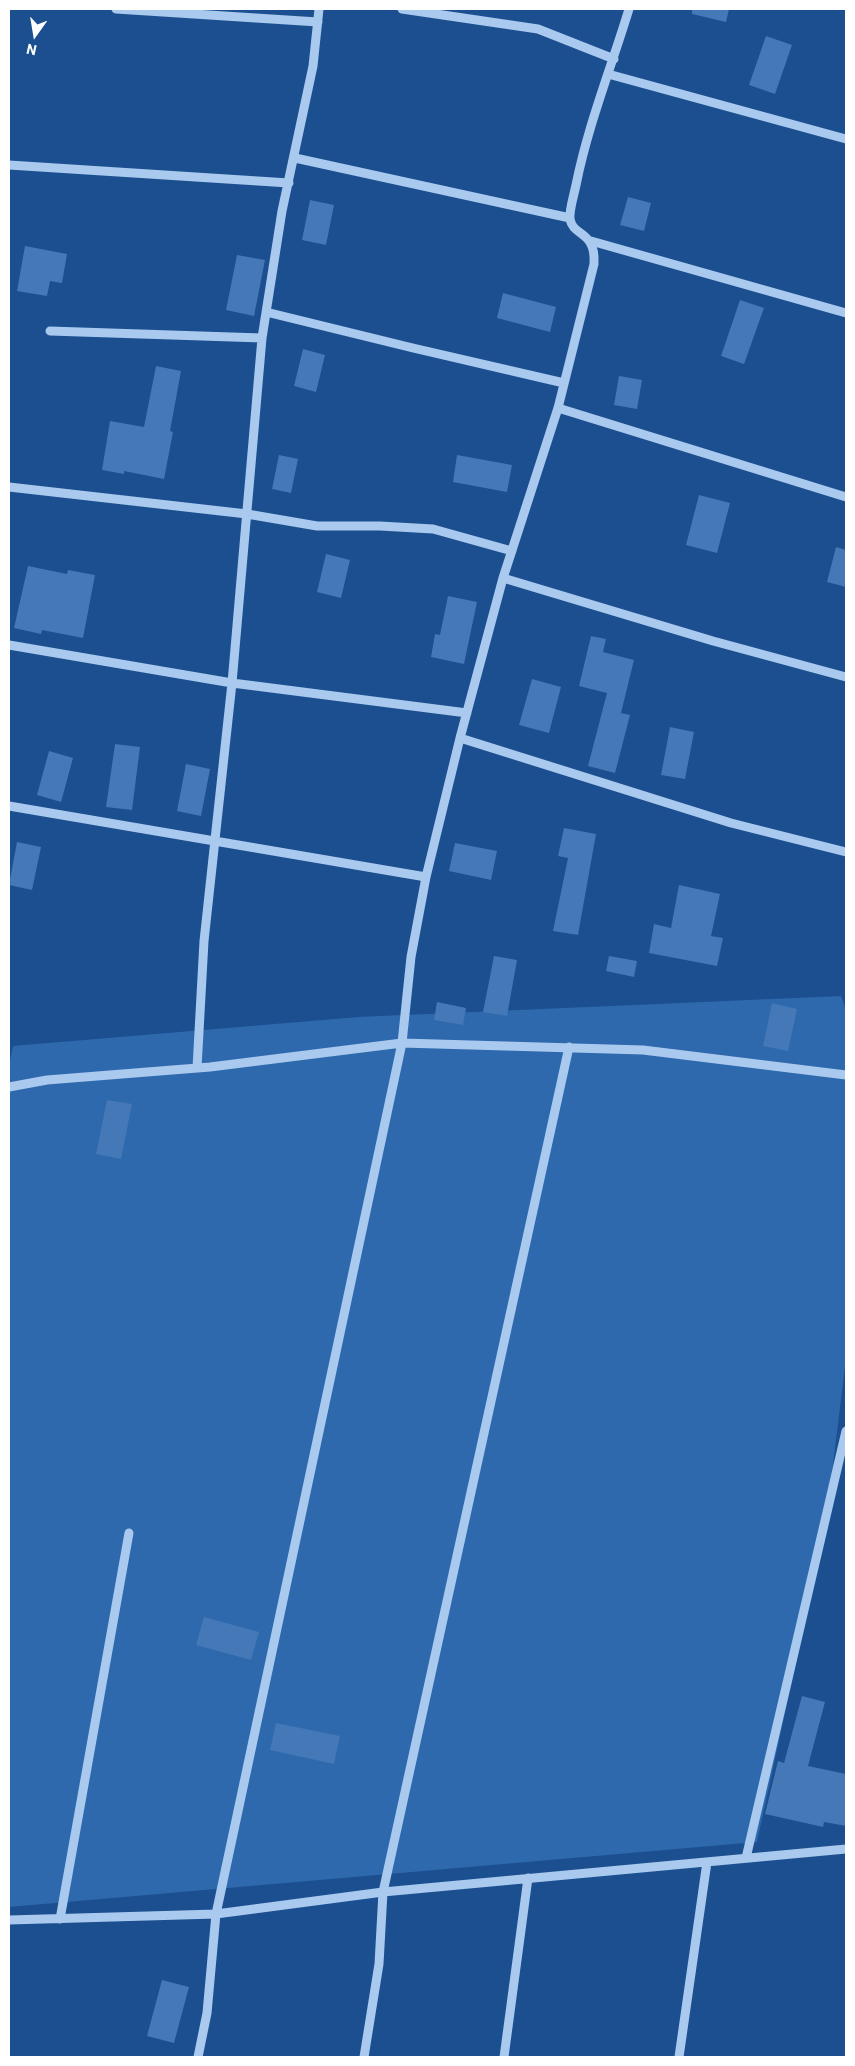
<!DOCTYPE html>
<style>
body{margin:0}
#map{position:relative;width:855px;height:2066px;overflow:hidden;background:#1b4f8f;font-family:Roboto,sans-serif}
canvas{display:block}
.frame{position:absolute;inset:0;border:10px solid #fff;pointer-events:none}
.north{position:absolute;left:10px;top:10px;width:50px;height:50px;-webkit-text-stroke:4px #1b4f8f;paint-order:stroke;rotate:193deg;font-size:14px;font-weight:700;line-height:20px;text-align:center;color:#fff}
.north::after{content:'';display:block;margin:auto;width:18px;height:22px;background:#fff;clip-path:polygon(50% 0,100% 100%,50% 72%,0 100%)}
</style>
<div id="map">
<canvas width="855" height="2066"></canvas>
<div class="frame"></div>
<div class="north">N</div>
</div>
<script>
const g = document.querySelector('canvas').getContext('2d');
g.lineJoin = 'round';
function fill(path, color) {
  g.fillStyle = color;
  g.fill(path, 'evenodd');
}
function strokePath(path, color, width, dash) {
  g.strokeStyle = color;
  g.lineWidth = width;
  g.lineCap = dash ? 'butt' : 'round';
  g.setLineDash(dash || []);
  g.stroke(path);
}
const green = new Path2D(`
 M841,996L846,1010V1359L825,1529L757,1842L9,1907V1066L13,1046L358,1017Z`);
const building = new Path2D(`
 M692,9H729L726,22L692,14Z
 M766,36L792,45L775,94L749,85Z
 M628,197L651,203L644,231L620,225Z
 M310,200L334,205L326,245L302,240Z
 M25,246L67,254L62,283L50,281L47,296L17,291Z
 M237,255L265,260L254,316L226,310Z
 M503,293L556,307L550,332L497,318Z
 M740,300L764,308L744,364L721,356Z
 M303,349L325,355L316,392L294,386Z
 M156,366L181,371L170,431L173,432L164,479L124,471V474L102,470L110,421L144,427Z
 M619,376L642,380L637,409L614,405Z
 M279,455L298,459L291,493L272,489Z
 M457,455L512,465L507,492L453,482Z
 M699,495L730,503L717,553L686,545Z
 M836,547L846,550V587L827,582Z
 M326,554L350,560L341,598L317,592Z
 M28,566L67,574L68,570L95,575L83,638L42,630L41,634L14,628Z
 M448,596L477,602L464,664L431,657L435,634L440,635Z
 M591,636L606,639L603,652L634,660L621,713L630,715L615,773L588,766L607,693L579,686Z
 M532,679L561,687L549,733L519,725Z
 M670,727L694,732L685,779L661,775Z
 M115,744L140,747L132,810L106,807Z
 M49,751L73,758L61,802L37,795Z
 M186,764L210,769L201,816L177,811Z
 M564,828L596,834L578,935L553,931L568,858L558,856Z
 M17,842L41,847L32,890L9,885Z
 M455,843L497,851L491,880L449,871Z
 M679,885L720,894L711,936L723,938L717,966L649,953L654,924L671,928Z
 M494,956L517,960L507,1016L483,1012Z
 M609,956L637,961L634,977L606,971Z
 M437,1002L466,1008L463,1025L434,1020Z
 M772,1003L797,1009L788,1051L763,1046Z
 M107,1100L132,1104L121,1159L96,1154Z
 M204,1617L259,1632L251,1660L196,1645Z
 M802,1696L825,1702L808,1766L846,1774V1826L824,1822L823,1827L765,1814L778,1761L784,1763Z
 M276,1723L340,1736L334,1764L270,1750Z
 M162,1980L189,1987L174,2043L147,2036Z`);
const minor = new Path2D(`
 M116,9L318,22
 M402,9L538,29L614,59
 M608,74L846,139
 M295,158L570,218
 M9,165L289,183
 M591,241L846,313
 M266,312L413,348L564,383
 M50,331L262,338
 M558,408L846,497
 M9,487L247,514L317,526H380L433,529L512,551
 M503,578L713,641L846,677
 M9,645L232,683L467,713
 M460,738L731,823L846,852
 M9,806L426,877
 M197,1068L204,941L232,683L262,338L282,211L313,66L319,9
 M9,1087L47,1080L210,1067L402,1043L643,1050L846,1075
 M746,1858L846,1431
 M60,1919L129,1533
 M9,1920L216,1914L383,1892L846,1849
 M198,2057L207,2013L216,1914L402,1043L411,957L426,877L460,738L503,578L558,408L594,264C596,230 573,237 570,219C569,210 574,195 576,185C588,125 611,68 629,9
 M364,2057L379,1964L383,1892L569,1047
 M504,2057L528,1878
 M679,2057L707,1862`);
fill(green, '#2e69ad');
fill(building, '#4478b7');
strokePath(minor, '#a9c9ee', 9);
</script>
